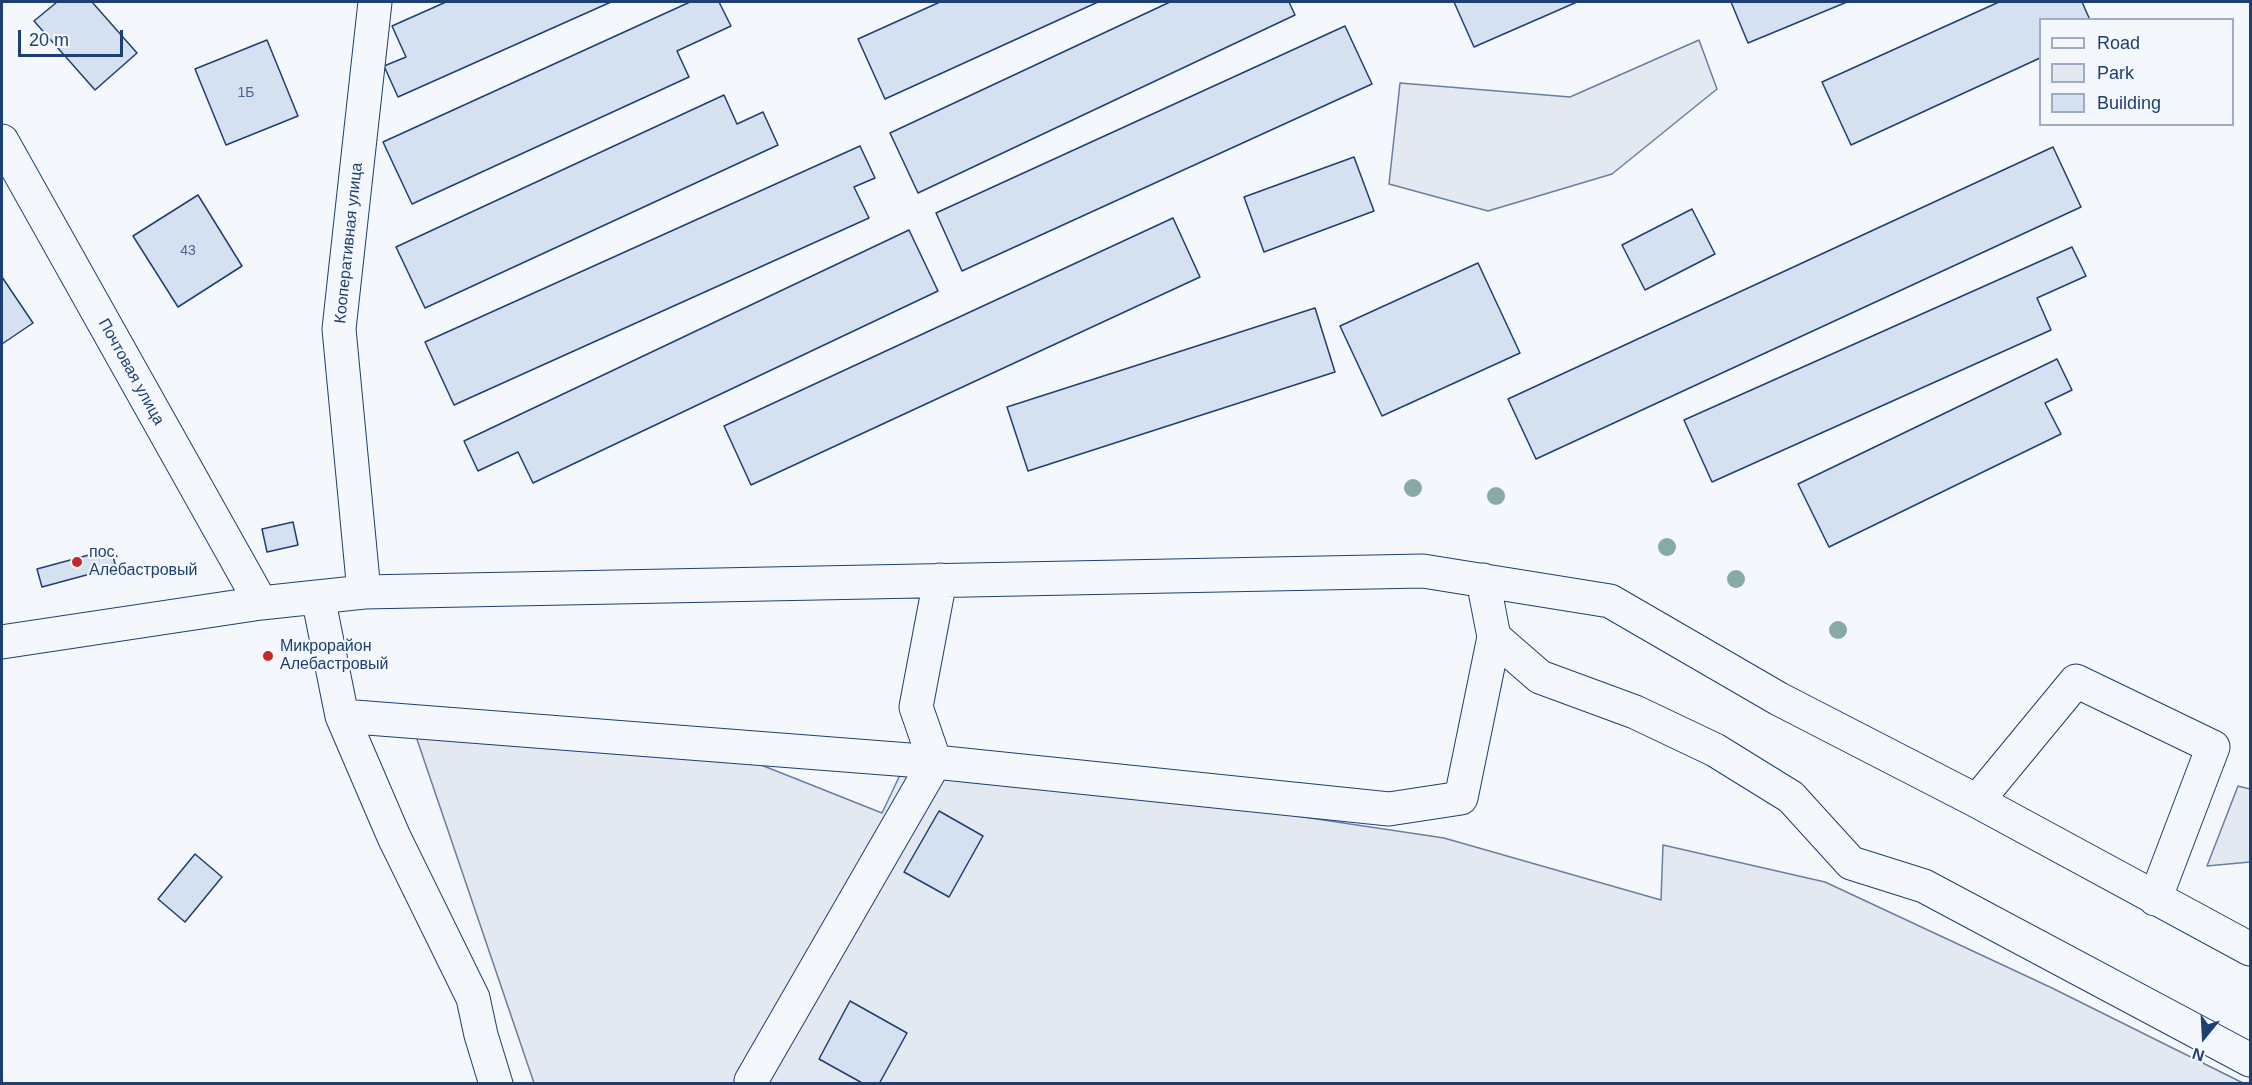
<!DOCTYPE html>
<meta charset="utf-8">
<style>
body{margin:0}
#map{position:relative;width:2252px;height:1085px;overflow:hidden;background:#f4f7fb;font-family:Helvetica,sans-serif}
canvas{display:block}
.frame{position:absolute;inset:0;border:3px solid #1d3f73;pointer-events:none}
.legend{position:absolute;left:2039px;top:18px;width:195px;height:108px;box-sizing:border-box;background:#f4f7fb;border:2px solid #9eadc5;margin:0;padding:8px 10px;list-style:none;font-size:18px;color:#1d3f73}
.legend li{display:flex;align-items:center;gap:12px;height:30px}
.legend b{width:30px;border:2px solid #9eadc5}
.north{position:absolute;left:2174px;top:1007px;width:60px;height:60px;-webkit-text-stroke:4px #f4f7fb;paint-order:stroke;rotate:198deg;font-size:16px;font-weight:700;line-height:24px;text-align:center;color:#1d3f73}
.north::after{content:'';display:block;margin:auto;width:21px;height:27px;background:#1d3f73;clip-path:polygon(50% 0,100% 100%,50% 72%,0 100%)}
.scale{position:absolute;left:18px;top:30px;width:105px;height:27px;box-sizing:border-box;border:3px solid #1d3f73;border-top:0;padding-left:8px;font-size:18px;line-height:21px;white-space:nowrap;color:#1d3f73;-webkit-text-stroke:4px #f4f7fb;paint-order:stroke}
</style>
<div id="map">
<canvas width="2252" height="1085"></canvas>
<div class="frame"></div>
<ul class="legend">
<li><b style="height:8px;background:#f4f7fb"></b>Road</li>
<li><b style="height:16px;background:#e3e9f0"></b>Park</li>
<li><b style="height:16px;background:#d5e0f0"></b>Building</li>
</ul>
<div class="north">N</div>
<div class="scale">20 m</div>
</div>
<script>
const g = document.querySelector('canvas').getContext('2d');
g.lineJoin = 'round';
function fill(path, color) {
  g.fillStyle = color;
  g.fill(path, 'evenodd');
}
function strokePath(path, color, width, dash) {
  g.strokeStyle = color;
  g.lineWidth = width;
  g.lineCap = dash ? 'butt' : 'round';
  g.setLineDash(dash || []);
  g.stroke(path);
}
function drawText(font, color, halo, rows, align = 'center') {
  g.font = font + ' Helvetica,sans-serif';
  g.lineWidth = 4.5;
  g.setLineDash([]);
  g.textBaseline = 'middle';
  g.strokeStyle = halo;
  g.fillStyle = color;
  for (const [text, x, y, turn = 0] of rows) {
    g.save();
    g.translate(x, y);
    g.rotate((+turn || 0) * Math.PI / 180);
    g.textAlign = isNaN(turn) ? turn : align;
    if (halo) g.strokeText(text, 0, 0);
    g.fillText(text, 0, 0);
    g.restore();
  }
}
const green = new Path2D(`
 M1699,40L1717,89L1612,174L1488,211L1389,184L1400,83L1570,97Z
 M407,710L658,724L882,813L908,758L1444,838L1661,900L1663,845L1825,882L2052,988L2243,1083H534Z
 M2238,786L2250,789V862L2207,866Z`);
const building = new Path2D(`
 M57,2H92L137,53L95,90L34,21Z
 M446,2H611L398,97L384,66L406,57L392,26Z
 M690,2H719L731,26L677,51L689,77L412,204L383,142Z
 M940,2H1098L885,99L858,39Z
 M1170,2H1289L1295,15L918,193L890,133Z
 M1454,2H1577L1474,47Z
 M1731,2H1847L1748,43Z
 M1999,2H2082L2090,20H2040V58L1851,145L1822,82Z
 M1345,26L1372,84L962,271L936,213Z
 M267,40L298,116L226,145L195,69Z
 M724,95L737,124L763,112L778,145L425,308L396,247Z
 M860,146L875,178L854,187L869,218L454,405L425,342Z
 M2053,147L2081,207L1536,459L1508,399Z
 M1354,157L1374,211L1264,252L1244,197Z
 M198,195L242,266L178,307L133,236Z
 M1692,209L1715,254L1645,290L1622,245Z
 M1173,218L1200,277L751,485L724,426Z
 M909,230L938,291L533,483L518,452L478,471L464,441Z
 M2072,247L2086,276L2037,298L2051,330L1712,482L1684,420Z
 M1478,263L1520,353L1382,416L1340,326Z
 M2,277L33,323L2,344Z
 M1315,308L1335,372L1028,471L1007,407Z
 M2057,359L2072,390L2045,403L2061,434L1829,547L1798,484Z
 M293,522L298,545L267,552L262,529Z
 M111,549L116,567L42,587L37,569Z
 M939,811L983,836L949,897L904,872Z
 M195,854L222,877L185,922L158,899Z
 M850,1001L907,1033L879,1084H864L819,1059Z`);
const minor = new Path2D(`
 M2,141L261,603
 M940,580L916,707L935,762L1389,809L1461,798L1494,637
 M1483,580L1494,637L1540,677L1635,712L1715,750L1791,797L1851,863L1924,886L2250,1060
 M364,592L339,329L375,2
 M318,597L342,716L394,837L473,998L481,1035L496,1084
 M2,642L261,603L364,592L1423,571L1610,601L1779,699L1977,801L2250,949
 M342,716L935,762L751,1081
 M1977,801L2076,681L2213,747L2155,899`);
const trees = [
 [1413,488],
 [1496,496],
 [1667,547],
 [1736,579],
 [1838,630]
];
const markers = [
 [77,562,6,"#c62828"],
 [268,656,6,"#c62828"]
];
const numberNames = [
 ["1Б",246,93],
 ["43",188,251]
];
const streetNames = [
 ["Кооперативная улица",349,243,-84],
 ["Почтовая улица",131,372,61]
];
const poiNames = [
 ["пос.",89,553],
 ["Алебастровый",89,571],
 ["Микрорайон",280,647],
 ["Алебастровый",280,665]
];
fill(green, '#e3e9f0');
strokePath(green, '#687fa3', 1.5);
fill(building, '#d5e0f0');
strokePath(building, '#1d3f73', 1.5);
strokePath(minor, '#1d3f73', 35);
strokePath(minor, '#f4f7fb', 33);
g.fillStyle = '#86aba6';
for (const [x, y] of trees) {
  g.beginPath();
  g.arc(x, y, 9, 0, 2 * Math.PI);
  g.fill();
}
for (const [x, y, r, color] of markers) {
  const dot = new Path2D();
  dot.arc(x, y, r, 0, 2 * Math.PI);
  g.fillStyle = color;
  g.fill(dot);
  strokePath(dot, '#f4f7fb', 2);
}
drawText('14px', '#4b6792', null, numberNames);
drawText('16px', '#1d3f73', '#f4f7fb', streetNames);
drawText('16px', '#1d3f73', '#f4f7fb', poiNames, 'left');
</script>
